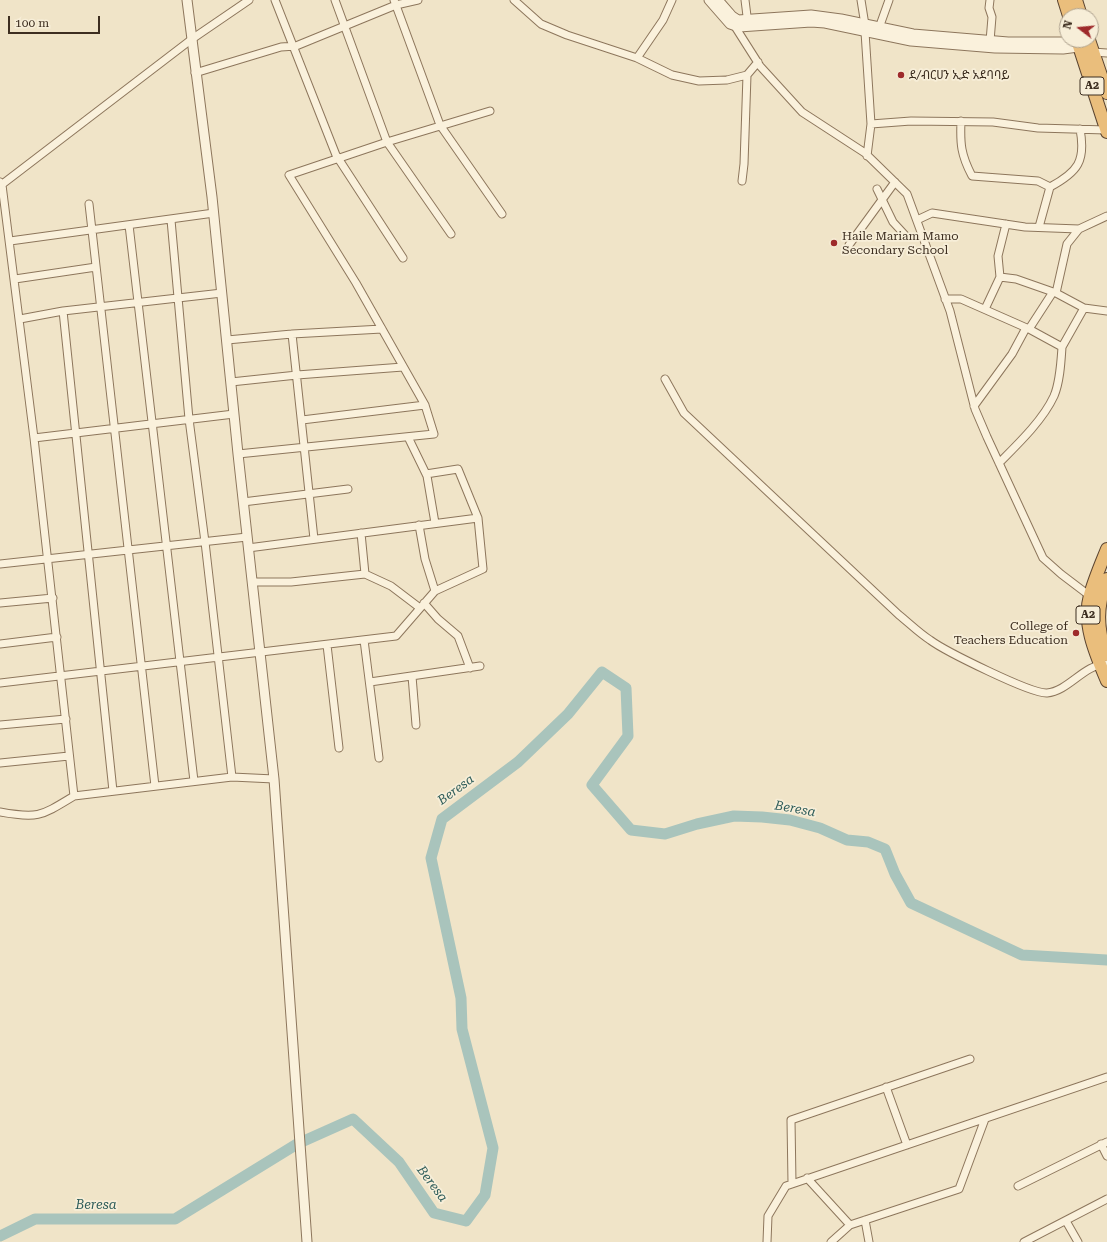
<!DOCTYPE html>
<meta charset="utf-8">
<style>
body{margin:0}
#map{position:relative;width:1107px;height:1242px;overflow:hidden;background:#f0e4c8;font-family:"Roboto Serif",serif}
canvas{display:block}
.north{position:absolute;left:1059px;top:8px;width:40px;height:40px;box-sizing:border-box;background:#f7eed8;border:1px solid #ada18e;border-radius:50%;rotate:286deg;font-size:11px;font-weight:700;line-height:16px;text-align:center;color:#3d2e20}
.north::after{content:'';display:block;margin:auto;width:14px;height:18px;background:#9e2a2b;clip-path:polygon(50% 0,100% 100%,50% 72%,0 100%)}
.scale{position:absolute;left:8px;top:16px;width:92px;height:18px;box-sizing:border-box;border:2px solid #3d2e20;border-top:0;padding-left:5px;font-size:12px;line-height:14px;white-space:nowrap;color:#3d2e20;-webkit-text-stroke:3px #f7eed8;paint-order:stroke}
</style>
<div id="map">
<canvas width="1107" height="1242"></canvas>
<div class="north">N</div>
<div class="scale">100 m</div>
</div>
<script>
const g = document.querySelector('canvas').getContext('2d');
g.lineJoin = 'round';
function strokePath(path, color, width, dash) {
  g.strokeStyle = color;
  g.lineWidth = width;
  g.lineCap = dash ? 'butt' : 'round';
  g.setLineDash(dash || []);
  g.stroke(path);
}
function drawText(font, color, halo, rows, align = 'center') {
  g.font = font + ' "Roboto Serif","Noto Sans Ethiopic",serif';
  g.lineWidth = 3.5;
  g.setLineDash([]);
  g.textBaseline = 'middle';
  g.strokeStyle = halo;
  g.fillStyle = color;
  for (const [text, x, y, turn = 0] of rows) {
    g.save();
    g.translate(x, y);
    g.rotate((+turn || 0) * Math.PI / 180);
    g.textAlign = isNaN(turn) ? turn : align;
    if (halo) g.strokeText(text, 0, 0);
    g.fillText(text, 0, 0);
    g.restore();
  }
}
const river = new Path2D(`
 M0,1236L35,1219H175L297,1144L353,1119L399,1162L434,1213L466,1221L485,1195L493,1148L462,1029L461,998L431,858L442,819L518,762L568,714L602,672L626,688L628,736L592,785L631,830L665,834L697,824L734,816L762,817L790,820L820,828L847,840L868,842L885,849L895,874L911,903L1022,955L1107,960`);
const minor = new Path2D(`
 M275,0L336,155L403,258
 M335,0L387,142L451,234
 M394,0L440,125L502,214
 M514,0L541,24L567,35L637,58L672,75L699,81L727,80L747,75
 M745,0L748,24
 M861,0L865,25
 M734,25L760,66L802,112L865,153L907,194L950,311L975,409L987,437L1043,558L1061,574L1090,596
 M879,28L889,0
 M865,32L871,124
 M990,41L992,17L989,8L990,0
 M1093,52L1107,53
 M637,58L663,20L672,0
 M195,73L281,47L296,46L396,5L418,0
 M961,121C960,144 961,155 972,176L1038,181L1050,187
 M867,156L871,124L911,121L993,122L1038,128L1106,130
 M742,181L744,164L747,75L758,62
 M0,182L2,185L34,438L74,796L232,777L274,779
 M0,186L192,39L249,0
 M877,189L893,222L905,235
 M89,204L155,786
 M171,220L189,419L205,542L232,777
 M917,220L932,213L1025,227L1079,229L1107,216
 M1006,224L998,256L1000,277L1016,279L1056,293
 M129,225L194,781
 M1039,227L1050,187C1078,172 1086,161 1080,129
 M1079,229L1067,244L1056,293L1084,308L1107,311
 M10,241L214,213
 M849,245L895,182
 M15,279L96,267
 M1053,292L1029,329L1062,347L1084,308
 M945,299H961L1029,329
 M985,309L1000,277
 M63,311L113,791
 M20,319L63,311L222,293
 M292,334L314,539
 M227,340L292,334L382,329
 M665,379L684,413L899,615C909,623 919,633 930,640C945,651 1031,694 1047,693C1069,691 1084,664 1107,664
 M231,382L297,375L403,367
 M425,405L356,283L289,175L387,142L490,111
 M974,406L1012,354L1026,328
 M408,437L427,476L435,523
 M34,438L234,414
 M238,454L434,434L425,405L302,420
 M999,463C1018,444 1043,420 1054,396C1060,382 1061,362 1062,347
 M426,474L458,469L478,518
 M243,502L348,489
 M419,525L425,559L435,591
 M0,564L247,537
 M365,574L391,586L420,608
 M252,582H291L365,574L361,533
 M0,603L53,598
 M424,603L438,619L458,636L470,668
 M364,640L379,758
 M0,644L57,637
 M327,645L339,748
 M412,676L416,725
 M370,682L480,666
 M0,683L396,636L435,591L483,569L478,518L248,548
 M0,725L66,719
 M0,763L69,756
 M0,812C38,819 41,816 74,796
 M886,1087L907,1145
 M1101,1144L1107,1156
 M807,1178L850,1225
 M792,1183L791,1120L970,1059
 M1018,1186L1107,1142
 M865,1220L869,1242
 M1066,1221L1078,1242
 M767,1242L768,1216L786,1186L1107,1077
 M831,1242L850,1225L959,1189L985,1119
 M1024,1242L1107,1199`);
const tertiary = new Path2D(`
 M187,0L212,197L238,454L274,779L307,1242
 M709,0L730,24L739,27L811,22L825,23L911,41L995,48L1063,49L1086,46
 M718,0L732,16L738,20L811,15L841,19L913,34L1008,42H1063L1078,40`);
const trunk = new Path2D(`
 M1064,0L1069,16
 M1076,0L1081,16
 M1077,40L1107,132
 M1089,40L1107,93
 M1107,549C1101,564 1094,580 1090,595C1082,624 1096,655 1107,681
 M1107,579C1097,605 1096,628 1107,655`);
const markers = [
 [901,75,4,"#9e2a2b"],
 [834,243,4,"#9e2a2b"],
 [1076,633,4,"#9e2a2b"]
];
const shields = [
 [1092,86,24],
 [1088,615,24]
];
const shieldNames = [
 ["A2",1092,86],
 ["A2",1088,615]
];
const poiNames = [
 ["ደ/ብርሀን ኢድ አደባባይ",909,75],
 ["Haile Mariam Mamo",842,236],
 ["Secondary School",842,250],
 ["College of",1068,626,"right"],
 ["Teachers Education",1068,640,"right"]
];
const waterNames = [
 ["Beresa",456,790,-36],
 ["Beresa",795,809,10],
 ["Beresa",432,1184,53],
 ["Beresa",96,1205]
];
strokePath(river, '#a9c4bc', 11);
strokePath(minor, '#8d765c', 9);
strokePath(tertiary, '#8d765c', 11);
strokePath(trunk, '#5b4430', 14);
strokePath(minor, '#faf1dc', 7);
strokePath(tertiary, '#faf1dc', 9);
strokePath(trunk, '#eabe7c', 12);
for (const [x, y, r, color] of markers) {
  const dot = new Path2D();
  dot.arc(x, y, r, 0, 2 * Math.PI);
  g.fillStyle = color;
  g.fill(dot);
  strokePath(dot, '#f7eed8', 1.5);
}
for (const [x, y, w] of shields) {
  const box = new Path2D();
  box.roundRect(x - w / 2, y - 9, w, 18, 3);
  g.fillStyle = '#f7eed8';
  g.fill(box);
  strokePath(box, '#3d2e20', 1);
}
drawText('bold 11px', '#3d2e20', null, shieldNames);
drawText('12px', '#3d2e20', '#f7eed8', poiNames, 'left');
drawText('italic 13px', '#2f5d5a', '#f7eed8', waterNames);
</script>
